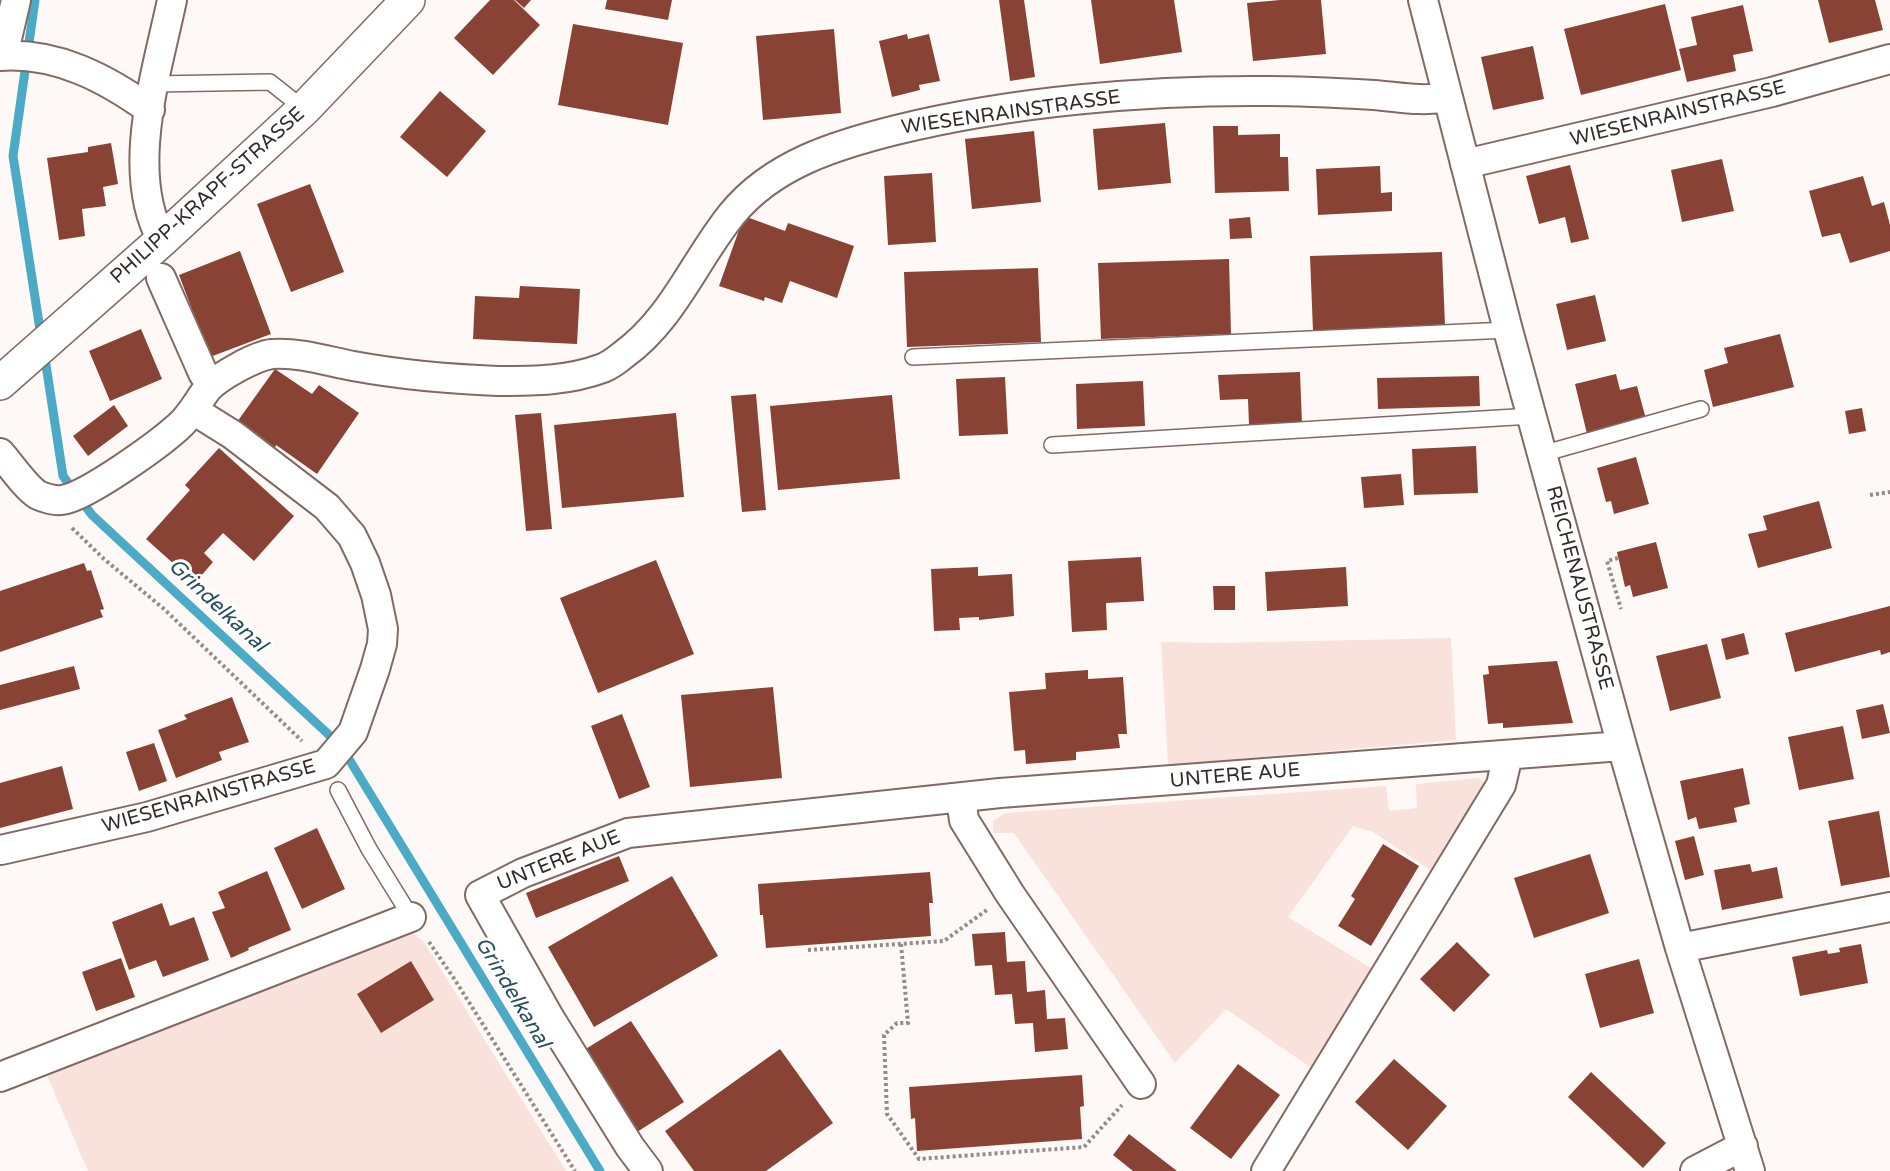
<!DOCTYPE html>
<style>
body{margin:0}
canvas{display:block;background:#fef9f7}
</style>
<canvas width="1890" height="1171"></canvas>
<script>
const g = document.querySelector('canvas').getContext('2d');
g.lineJoin = 'round';
function fill(path, color) {
  g.fillStyle = color;
  g.fill(path, 'evenodd');
}
function strokePath(path, color, width, dash) {
  g.strokeStyle = color;
  g.lineWidth = width;
  g.lineCap = dash ? 'butt' : 'round';
  g.setLineDash(dash || []);
  g.stroke(path);
}
function drawText(font, color, halo, rows, align = 'center') {
  g.font = font + ' "Varela Round",sans-serif';
  g.lineWidth = 6;
  g.setLineDash([]);
  g.textBaseline = 'middle';
  g.strokeStyle = halo;
  g.fillStyle = color;
  for (const [text, x, y, turn = 0] of rows) {
    g.save();
    g.translate(x, y);
    g.rotate((+turn || 0) * Math.PI / 180);
    g.textAlign = isNaN(turn) ? turn : align;
    if (halo) g.strokeText(text, 0, 0);
    g.fillText(text, 0, 0);
    g.restore();
  }
}
const green = new Path2D(`
 M1451,638L1456,740L1168,765L1161,642L1221,643Z
 M1480,778L1486,786L1435,873L1373,832L1353,826L1288,917L1376,971L1317,1072L1226,1009L1175,1063L1014,833H993V821L1005,813L1386,786L1389,811L1417,808L1416,784Z
 M403,933L414,934L424,942L566,1171H88L46,1073Z`);
const stream = new Path2D(`
 M35,0L13,156L41,336
 M44,352L63,476L92,515L341,746L600,1171`);
const building = new Path2D(`
 M490,0H514L540,25L493,75L454,38Z
 M515,0H531L524,8Z
 M607,0H672L668,20L605,9Z
 M999,0H1024L1035,77L1010,81Z
 M1091,0H1174L1182,52L1100,64Z
 M1280,0H1321L1326,54L1253,61L1247,3Z
 M1818,0H1875L1883,30L1829,43Z
 M1665,4L1681,70L1581,95L1564,29Z
 M1743,5L1753,51L1733,55L1736,71L1687,82L1679,49L1697,45L1691,17Z
 M573,24L683,43L668,125L558,105Z
 M834,29L841,113L763,120L756,36Z
 M907,34L908,39L929,34L940,81L919,85L920,90L892,97L879,41Z
 M1533,46L1544,99L1493,110L1481,57Z
 M440,91L486,131L447,177L400,137Z
 M1165,123L1171,183L1098,190L1093,129Z
 M1213,126H1238V135L1280,134V157H1288L1289,191L1215,193Z
 M1034,131L1041,202L972,209L965,139Z
 M111,143L118,184L103,187L106,206L82,209L85,236L59,240L47,158L88,152V147Z
 M1722,159L1734,211L1682,222L1671,170Z
 M1570,165L1589,239L1571,243L1565,217L1539,224L1526,176Z
 M1380,166L1381,193L1392,192V211L1318,215L1316,169Z
 M932,173L936,242L888,245L884,176Z
 M1863,176L1872,206L1884,202L1890,225V251L1850,263L1840,233L1822,237L1809,191Z
 M310,184L344,272L291,292L257,204Z
 M744,216L785,231L788,223L854,246L837,298L790,281L782,303L765,297L764,301L719,286Z
 M1250,217L1252,238L1230,239L1229,219Z
 M240,251L271,334L210,357L179,275Z
 M1442,252L1445,326L1313,331L1310,256Z
 M1229,259L1231,334L1101,339L1098,263Z
 M1038,268L1041,342L907,347L904,272Z
 M520,286L580,289L577,344L473,339L475,296L519,298Z
 M1595,295L1606,341L1567,350L1556,304Z
 M141,329L162,379L110,401L89,351Z
 M1780,334L1794,387L1713,407L1704,370L1728,363L1724,348Z
 M275,369L312,394L319,385L359,413L317,474L276,445L275,448L237,422Z
 M1300,372L1302,424L1249,425L1248,399L1220,400L1218,375Z
 M1616,374L1620,390L1637,386L1646,419L1587,434L1575,384Z
 M1479,376L1480,406L1378,409L1377,378Z
 M1005,377L1008,434L959,436L956,379Z
 M1143,381L1145,426L1077,429L1076,384Z
 M756,394L766,510L742,512L731,396Z
 M892,395L900,479L778,490L770,406Z
 M114,405L128,426L88,456L73,436Z
 M1862,408L1866,431L1849,434L1845,411Z
 M541,413L552,529L526,531L515,415Z
 M676,413L684,497L562,508L554,425Z
 M1476,446L1478,493L1414,495L1412,449Z
 M219,448L294,516L254,561L223,533L204,553L213,562L195,583L146,539L190,490L185,485Z
 M1636,457L1649,504L1614,514L1611,501L1606,502L1597,468Z
 M1401,474L1404,505L1364,508L1361,477Z
 M1819,501L1832,548L1758,568L1748,534L1767,530L1763,516Z
 M1656,542L1668,588L1633,597L1630,585L1625,587L1617,552Z
 M1141,557L1144,601L1106,603L1107,630L1072,632L1068,561Z
 M656,560L694,654L598,693L560,598Z
 M84,563L87,571L91,570L104,609L100,610L103,617L0,652V591Z
 M978,567V576L1012,574L1014,616L979,620V617L959,618L960,630L934,631L931,569Z
 M1346,567L1348,606L1267,611L1265,572Z
 M1213,586H1235V610H1214Z
 M1890,606V652L1881,655L1880,650L1795,672L1785,633Z
 M1744,633L1749,654L1726,660L1721,639Z
 M1707,644L1721,698L1670,711L1656,656Z
 M1557,661L1573,723L1503,728V723L1488,724L1483,675L1489,674L1488,666Z
 M74,666L80,689L0,710V685Z
 M1088,670V679L1123,677L1127,734H1118L1120,748L1076,752V760L1026,764L1025,750L1014,751L1009,692L1046,689L1045,673Z
 M773,687L782,778L690,787L681,695Z
 M232,697L249,742L219,752L222,760L176,778L158,730L187,719L184,715Z
 M1883,704L1890,733L1862,739L1856,710Z
 M622,714L650,787L619,799L591,726Z
 M1843,726L1854,779L1799,790L1788,737Z
 M154,743L167,781L139,791L126,752Z
 M62,766L73,809L0,828V783Z
 M1743,768L1750,804L1734,808L1737,822L1699,829L1696,817L1688,820L1680,781Z
 M1879,811L1890,877L1841,886L1828,821Z
 M317,828L345,889L302,909L274,848Z
 M1694,836L1704,875L1685,880L1675,841Z
 M1383,844L1419,866L1371,946L1338,926L1355,899L1351,896Z
 M1590,854L1609,913L1534,938L1514,878Z
 M619,856L629,881L536,918L526,893Z
 M1750,864L1752,872L1777,867L1783,898L1722,910L1714,870Z
 M267,871L291,930L248,948L249,950L231,958L212,912L225,908L218,892Z
 M930,872L933,903H929L931,936L766,948L763,915H760L758,884Z
 M672,876L718,956L594,1027L548,947Z
 M162,903L170,926L194,917L209,960L163,977L156,960L129,970L112,922Z
 M1005,932L1007,962L1025,961L1027,992L1045,990L1047,1019L1065,1018L1068,1049L1035,1052L1033,1023L1015,1024L1012,994L995,995L992,965L975,966L972,934Z
 M1457,942L1490,975L1454,1012L1420,979Z
 M1861,944L1868,983L1800,996L1792,957L1827,950L1828,954L1840,952L1839,948Z
 M121,958L135,997L96,1011L82,972Z
 M1639,959L1654,1013L1600,1028L1585,974Z
 M411,961L434,1000L381,1033L357,994Z
 M631,1021L684,1102L637,1132L584,1050Z
 M780,1049L833,1123L766,1171H694L665,1131Z
 M1394,1059L1447,1106L1408,1150L1355,1102Z
 M1238,1064L1280,1095L1231,1159L1190,1128Z
 M1591,1072L1666,1143L1643,1168L1568,1097Z
 M1082,1075L1084,1106L1080,1107L1082,1139L917,1151L915,1118L911,1119L909,1087Z
 M1129,1134L1177,1171H1133L1113,1155Z`);
const path = new Path2D(`
 M1870,495L1890,492
 M72,528L104,559L164,609L302,741
 M1618,558L1607,561L1621,609
 M429,942L455,980L575,1171
 M901,944L908,1023H897L884,1035L887,1114L919,1159L1084,1147L1122,1105
 M808,950L944,941L987,910`);
const lane = new Path2D(`
 M155,84L270,82L304,109
 M913,357L1508,330
 M1052,445L1532,416
 M1542,454L1701,409
 M338,790L369,849L411,917`);
const street = new Path2D(`
 M1423,0L1508,330L1622,746L1680,948L1750,1171
 M0,56C56,52 106,78 150,110
 M3,56L16,0
 M1465,164L1772,92L1890,59
 M162,240C124,172 157,72 172,0
 M161,278L203,373L211,385
 M0,453C10,464 26,488 38,495C44,498 55,501 62,500C86,497 158,445 178,427C191,416 198,401 208,388C220,376 255,356 272,354C299,352 327,361 353,366C402,375 448,379 498,381C535,381 568,381 603,368C610,365 617,360 623,355C673,319 694,261 732,214C773,164 836,145 896,130C1014,101 1147,90 1268,91C1304,91 1339,93 1374,95C1399,97 1422,102 1447,97
 M961,798L964,820L1010,894L1141,1084
 M1,850L147,817L326,764L353,732L375,669L382,644L383,629L376,595L365,563L352,536L327,507L233,435L193,410
 M1680,948L1890,907
 M0,1077L411,917
 M648,1171L630,1147L549,1017L480,895L523,873L628,833L1000,793L1622,746
 M1266,1171L1501,785L1508,755
 M1695,1171L1743,1146`);
const secondary = new Path2D(`
 M0,383L162,240L304,109L408,0`);
const streetNames = [
 ["WIESENRAINSTRASSE",1011,113,-8],
 ["WIESENRAINSTRASSE",1678,114,-14],
 ["PHILIPP-KRAPF-STRASSE",208,196,-42],
 ["REICHENAUSTRASSE",1579,588,75],
 ["UNTERE AUE",1235,776,-5],
 ["WIESENRAINSTRASSE",209,797,-16],
 ["UNTERE AUE",559,861,-22]
];
const waterNames = [
 ["Grindelkanal",217,606,43],
 ["Grindelkanal",512,993,59]
];
fill(green, '#f9e1dc');
strokePath(stream, '#4babc6', 9);
fill(building, '#884334');
strokePath(lane, '#826a64', 18);
strokePath(street, '#826a64', 32);
strokePath(secondary, '#826a64', 36);
strokePath(path, '#938c89', 4, [3, 3]);
strokePath(lane, '#fff', 15);
strokePath(street, '#fff', 28);
strokePath(secondary, '#fff', 33);
drawText('20px', '#342a27', '#fff', streetNames);
drawText('italic 21px', '#254f5b', '#fff', waterNames);
</script>
